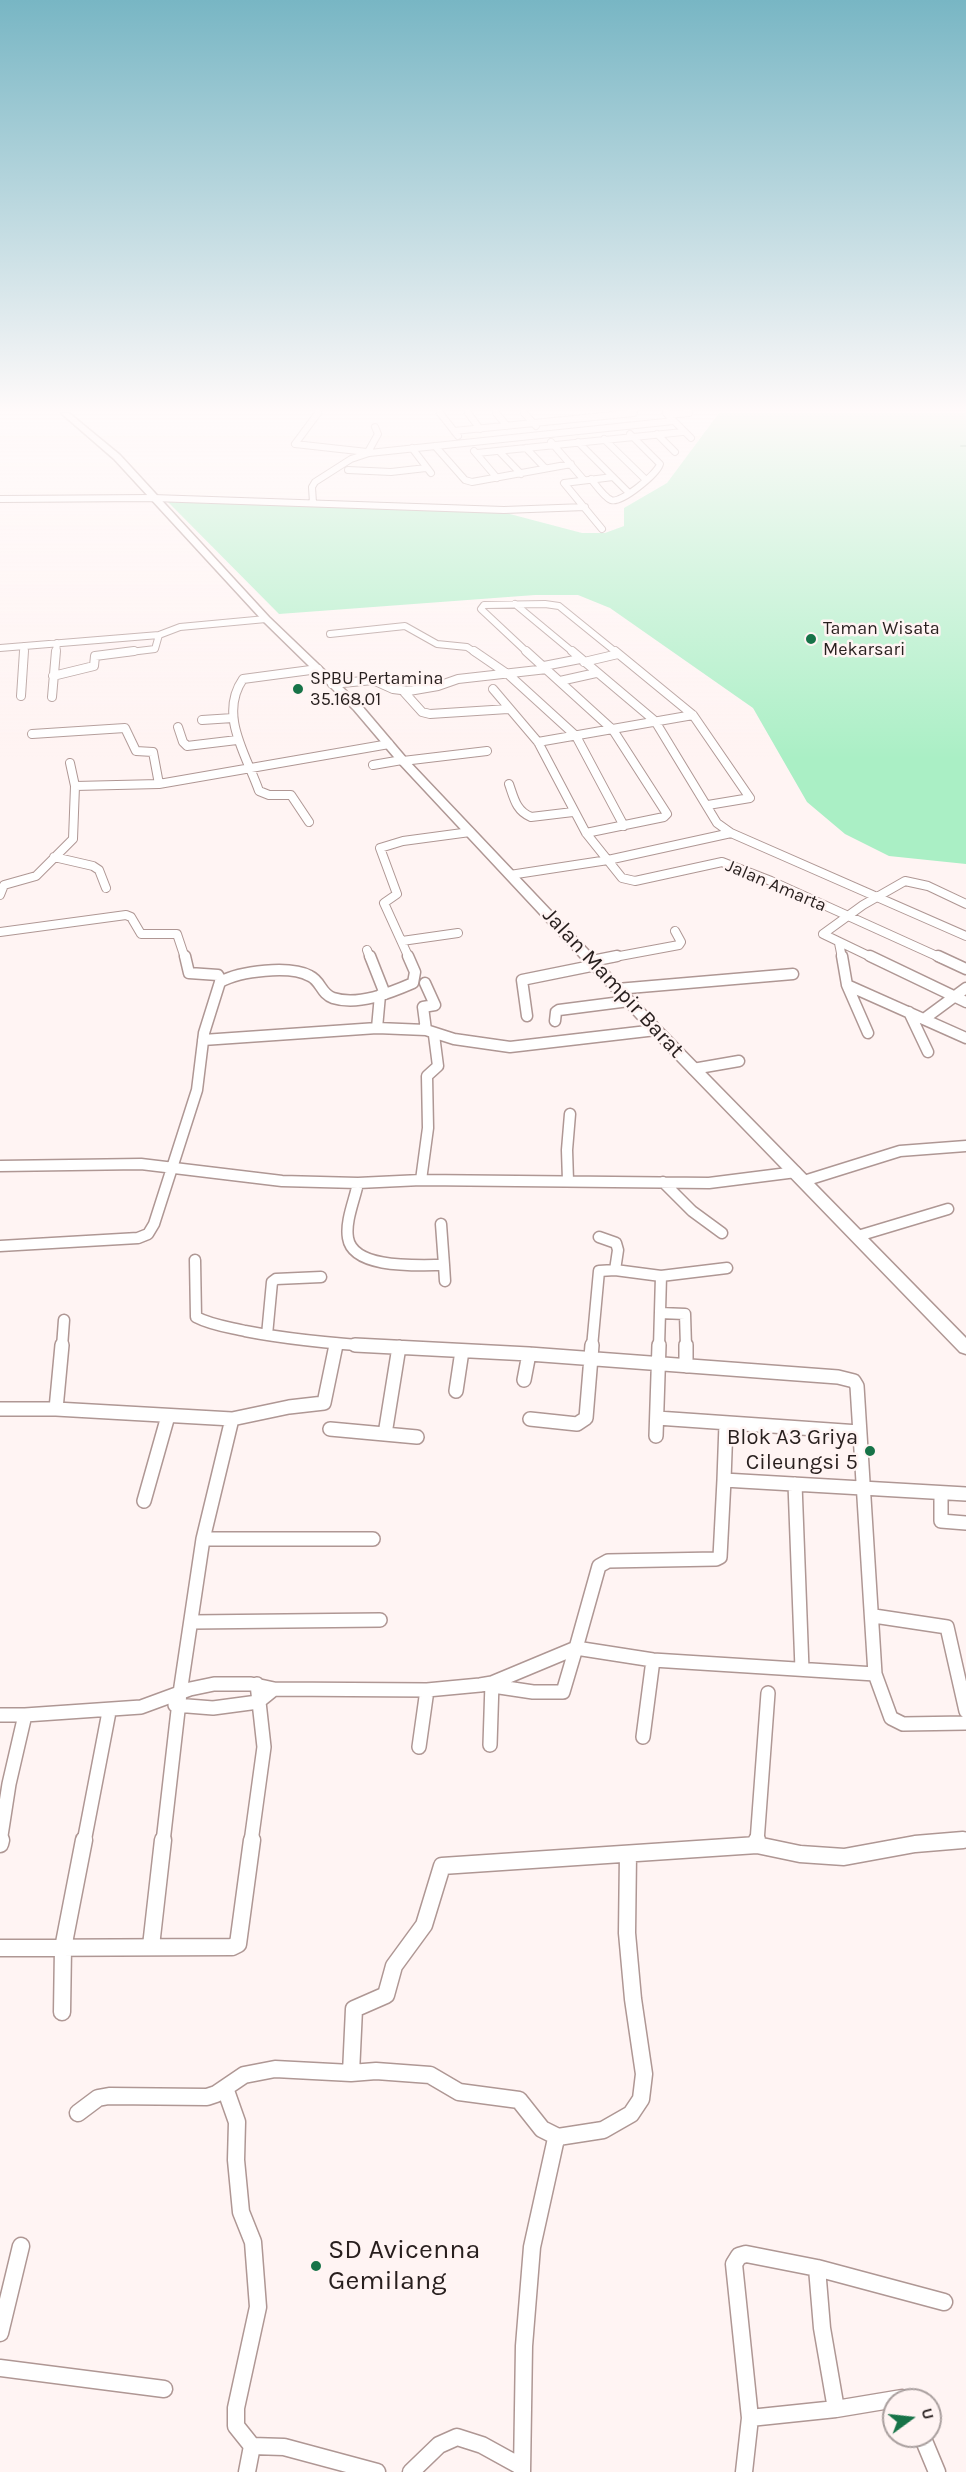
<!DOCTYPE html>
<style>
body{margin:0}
#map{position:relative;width:966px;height:2472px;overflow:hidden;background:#fff4f3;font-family:Karla,sans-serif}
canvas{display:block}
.north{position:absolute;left:882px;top:2388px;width:60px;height:60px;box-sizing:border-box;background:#fff4f3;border:2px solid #a99f9e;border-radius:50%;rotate:75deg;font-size:16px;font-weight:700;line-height:24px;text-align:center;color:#281f1e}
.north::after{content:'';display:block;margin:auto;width:21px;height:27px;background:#177348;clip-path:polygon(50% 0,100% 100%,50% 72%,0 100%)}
</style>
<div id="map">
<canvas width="966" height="2472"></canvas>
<div class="north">U</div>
</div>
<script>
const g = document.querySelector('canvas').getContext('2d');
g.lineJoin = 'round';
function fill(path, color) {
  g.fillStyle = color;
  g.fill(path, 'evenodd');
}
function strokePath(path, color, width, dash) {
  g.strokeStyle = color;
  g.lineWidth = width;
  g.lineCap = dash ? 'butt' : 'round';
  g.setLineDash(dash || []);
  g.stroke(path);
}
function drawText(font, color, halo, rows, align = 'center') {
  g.font = font + ' Karla,sans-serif';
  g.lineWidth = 5;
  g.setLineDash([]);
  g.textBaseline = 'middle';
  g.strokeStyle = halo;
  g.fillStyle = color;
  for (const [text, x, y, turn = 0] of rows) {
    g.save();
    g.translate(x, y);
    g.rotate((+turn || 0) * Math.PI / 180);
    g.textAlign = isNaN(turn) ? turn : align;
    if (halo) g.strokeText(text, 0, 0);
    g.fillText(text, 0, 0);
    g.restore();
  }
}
const green = new Path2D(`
 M719,413H966V864L889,856L845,834L807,802L753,708L610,608L578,595H535L279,614L168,502L506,513L582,533H605L624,526V508L667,483Z`);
const stream = new Path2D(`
 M961,446H966`);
const streetFar4 = new Path2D(`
 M318,413L295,444L367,452
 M440,413L458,436
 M468,413L480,429
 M496,413L507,426
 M524,413L536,426
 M666,413L691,438
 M668,415L689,413
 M454,431L634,413
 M657,434L675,452
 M604,439L646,480
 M551,442L584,480
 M578,442L629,493
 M435,446L465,480L472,482L571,464
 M412,448L431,473
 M526,448L545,468
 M474,451L497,478
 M499,451L521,474
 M368,452L378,434L375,427
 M477,453L683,432
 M348,470L391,472L426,468
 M591,479C596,485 604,497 611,500C621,504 657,474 660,464L630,434
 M0,499L153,498L504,510L585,507
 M313,503L312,487L315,482L351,459L369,453L674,421
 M602,529L564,483L613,477
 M515,604L574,653
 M330,634L405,626L437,644L467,647L476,653
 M0,648L159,635L180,627L266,619
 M24,653V646
 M56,653L57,643
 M122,653L155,649L159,635
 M528,653L481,609L484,605L545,604L559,606L617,653`);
const streetFar3 = new Path2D(`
 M474,651L509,675L576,736L624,826
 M526,651L613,730L667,814L664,817L586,833
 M572,651L655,721L717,823L731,833L966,936
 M615,651L693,715L750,798L708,805
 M584,662L618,654
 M544,666L580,659
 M53,676L94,666L95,656L134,651
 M560,681L596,673
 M332,684L373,680L393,689L409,691L438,686L458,679L547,669
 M493,689L538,742L586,833L622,878L635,881L722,862L771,881L941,958
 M404,692L422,712L430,714L508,709
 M21,696L24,651
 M52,697L56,651
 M202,720L233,718
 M178,727L183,742L187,746L237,740
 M32,734L125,728L136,751L153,752L159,784L389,744
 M538,742L693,715
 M403,761L487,751
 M373,765L402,760
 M509,784C514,798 516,811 531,817L573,812
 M75,786L159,784
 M309,822L291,795H269L259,791C247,756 218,715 243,679L318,669
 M54,857L93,866L99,870L106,888
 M510,875L608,860L731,833
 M0,895L4,885L36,876L73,839L75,786L70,763
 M0,932L126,915L131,917L141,934H177L185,958
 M402,941L458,933
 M839,943L842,958
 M367,950L370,958
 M409,958L384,903L397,894L380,848L403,841L470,832
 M609,958L679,945L681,942L675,931
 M873,958L823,934L863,905L905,881L928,886L966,904`);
const streetFar2 = new Path2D(`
 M185,956L189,973L218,975L221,981
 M370,956L385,994
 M842,956L847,985L868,1033
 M870,956L966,1002
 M938,956L966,969
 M592,961L617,956
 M425,983L435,1005L423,1007L426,1030
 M847,985L966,1038
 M617,989L793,974
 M909,1012L928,1052
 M527,1016L522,980L596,965
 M924,1019L966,988
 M555,1021L556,1012L559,1010L629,1001
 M377,1028L380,995
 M203,1040L377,1028L426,1030L454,1039L510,1047L656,1030
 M693,1069L739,1061
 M0,1166L141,1164L282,1181L358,1183L421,1180L709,1183L796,1172
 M421,1180L428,1128L427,1076L438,1066L434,1035
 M568,1181L567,1150L570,1114
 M804,1181L900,1151L966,1146
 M663,1182L692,1211L722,1233
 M358,1183C355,1199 345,1221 348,1238C353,1270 420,1265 444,1265L441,1224
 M858,1236L948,1209
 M599,1237L616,1243L618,1250L615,1270
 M0,1246L138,1238L148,1234L154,1224L197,1090L204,1033L220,982C240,971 290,965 310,976C321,981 321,994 333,998C358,1006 390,993 413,983L415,972L408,956
 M195,1260L196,1317C211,1325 228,1327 245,1331C291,1340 338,1344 384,1347
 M444,1265L445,1281
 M660,1313L685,1314L686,1347
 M267,1335L272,1282L276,1279L321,1277
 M62,1347L64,1320
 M335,1347L336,1344
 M592,1347L599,1271L615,1270L661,1276L727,1268
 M659,1347L661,1276`);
const streetFar1 = new Path2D(`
 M355,1345L529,1354L838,1377L854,1381L857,1386L875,1674
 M686,1345V1366
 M524,1380L529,1354
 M456,1391L462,1351
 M0,1409H56L232,1419L203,1539L180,1693L163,1842
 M56,1409L62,1345
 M657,1418L859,1432
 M232,1419L289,1407L324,1403L336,1345
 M530,1419L577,1424L586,1418L592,1345
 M330,1429L417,1437
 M385,1434L399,1347
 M656,1436L659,1345
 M724,1480L726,1424
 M795,1484L802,1669
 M941,1494V1521L966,1523
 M144,1501L168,1416
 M203,1539H373
 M874,1616L947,1627L966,1711
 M192,1622L380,1620
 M493,1686L533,1692H563L576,1648L653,1660L875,1674L891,1718L903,1724L966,1723
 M175,1705L213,1708L258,1702L274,1689
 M0,1715H25
 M643,1737L653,1660
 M490,1745L492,1683
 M419,1747L427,1690
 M0,1842L9,1784L25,1715L141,1707L190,1689L214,1684H251L274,1689L427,1690L480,1685L492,1683L576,1648L599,1566L608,1561L716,1559L720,1557L724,1480L966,1494
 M84,1842L109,1712
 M251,1842L264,1747L257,1684
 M757,1842L768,1693
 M944,1842L966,1840`);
const street = new Path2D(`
 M0,1844L1,1840
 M757,1845V1840
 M151,1946L163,1840
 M0,1948L232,1947L238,1944L252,1840
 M62,2012L63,1948L84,1840
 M351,2073L354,2009L386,1995L394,1966L424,1925L442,1866L757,1845L800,1854L844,1857L915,1844L963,1840
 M225,2088L237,2122L236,2160L241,2212L253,2242L258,2307L236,2408V2426L252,2446
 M78,2113L98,2098L109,2096L207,2097L216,2094L244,2075L275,2069L351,2073L376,2071L430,2075L459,2092L519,2100L542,2129L558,2137
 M0,2333L21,2246
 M0,2368L164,2389
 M836,2409L822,2328L817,2268L944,2302
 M750,2418L836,2409L902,2398L904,2400
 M922,2436L937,2472
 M247,2472L252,2446L284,2447L377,2472
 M411,2472L439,2445L457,2437L482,2445L522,2467
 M522,2472L524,2346L532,2247L555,2143L558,2137L603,2130L631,2114L641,2099L644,2074L633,1999L627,1933L628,1854
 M744,2472L750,2418L734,2264L739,2256L746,2254L817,2268`);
const secondary = new Path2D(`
 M61,413H69L120,455L269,617L362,706L407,759L661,1027L966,1338V1354L960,1352L651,1033L399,763L354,710L263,621L114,459Z`);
const markers = [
 [811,639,6,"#177348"],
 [298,689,6,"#177348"],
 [870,1451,6,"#177348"],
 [316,2266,6,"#177348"]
];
const farPoinames = [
 ["Taman Wisata",823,629],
 ["Mekarsari",823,650],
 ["SPBU Pertamina",310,679],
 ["35.168.01",310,700]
];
const farStreetnames = [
 ["Jalan Amarta",776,886,23]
];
const streetNames = [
 ["Jalan Mampir Barat",613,983,47]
];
const poiNames = [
 ["Blok A3 Griya",858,1438],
 ["Cileungsi 5",858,1463]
];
const nearPoinames = [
 ["SD Avicenna",328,2250],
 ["Gemilang",328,2281]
];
fill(green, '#aaefc5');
strokePath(stream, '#70b98f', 2);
strokePath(streetFar4, '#af9794', 8);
strokePath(streetFar3, '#af9794', 10);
strokePath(streetFar2, '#af9794', 13);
strokePath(streetFar1, '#af9794', 16);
strokePath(street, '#af9794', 19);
strokePath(secondary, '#af9794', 3);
strokePath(streetFar4, '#fff', 6);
strokePath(streetFar3, '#fff', 8);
strokePath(streetFar2, '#fff', 10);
strokePath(streetFar1, '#fff', 13);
strokePath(street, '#fff', 16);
fill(secondary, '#fff');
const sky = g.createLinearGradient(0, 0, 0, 759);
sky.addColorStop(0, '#78b6c4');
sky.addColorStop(0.54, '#fffafa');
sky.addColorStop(1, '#fffafa00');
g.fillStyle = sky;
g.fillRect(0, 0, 966, 759);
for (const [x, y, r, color] of markers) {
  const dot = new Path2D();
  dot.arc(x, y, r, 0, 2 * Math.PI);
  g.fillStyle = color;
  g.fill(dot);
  strokePath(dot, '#fff4f3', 2);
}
drawText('18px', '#281f1e', '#fff4f3', farPoinames, 'left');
drawText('18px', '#281f1e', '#fff4f3', farStreetnames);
drawText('22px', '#281f1e', '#fff4f3', streetNames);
drawText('22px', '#281f1e', '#fff4f3', poiNames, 'right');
drawText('27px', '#281f1e', '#fff4f3', nearPoinames, 'left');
</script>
